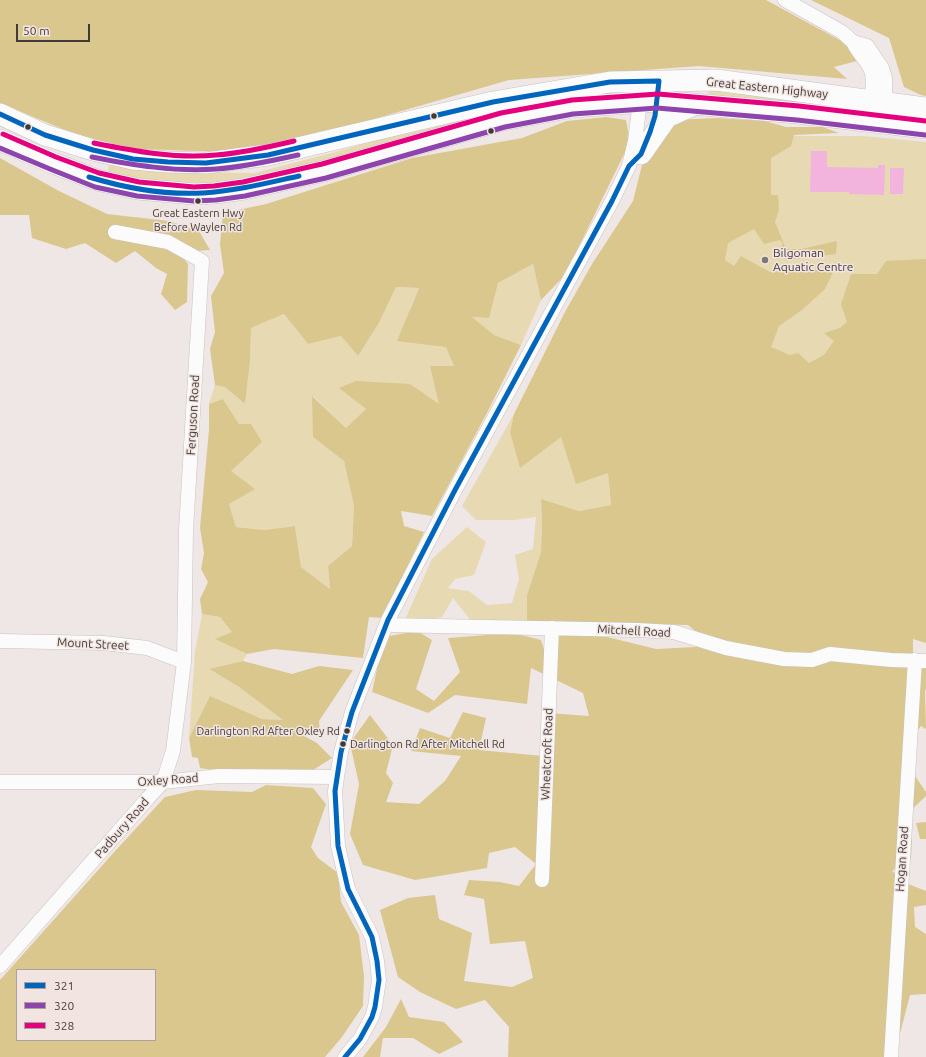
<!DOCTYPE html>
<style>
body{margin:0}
#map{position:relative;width:926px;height:1057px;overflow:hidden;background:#eee7e5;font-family:Ubuntu,sans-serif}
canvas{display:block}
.legend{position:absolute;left:16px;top:969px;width:140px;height:72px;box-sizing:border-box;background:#f2e5e1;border:1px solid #aba19e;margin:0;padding:5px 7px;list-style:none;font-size:12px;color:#403b39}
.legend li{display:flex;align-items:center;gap:8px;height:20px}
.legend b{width:20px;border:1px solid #aba19e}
.scale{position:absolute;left:16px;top:24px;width:74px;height:18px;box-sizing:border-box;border:2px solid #403b39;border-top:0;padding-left:5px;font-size:12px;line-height:14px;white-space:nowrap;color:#403b39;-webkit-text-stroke:3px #f2e5e1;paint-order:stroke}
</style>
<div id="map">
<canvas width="926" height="1057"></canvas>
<ul class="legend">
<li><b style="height:5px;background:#0065bd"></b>321</li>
<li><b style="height:5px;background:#8e44ad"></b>320</li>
<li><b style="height:5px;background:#e5007d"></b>328</li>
</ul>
<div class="scale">50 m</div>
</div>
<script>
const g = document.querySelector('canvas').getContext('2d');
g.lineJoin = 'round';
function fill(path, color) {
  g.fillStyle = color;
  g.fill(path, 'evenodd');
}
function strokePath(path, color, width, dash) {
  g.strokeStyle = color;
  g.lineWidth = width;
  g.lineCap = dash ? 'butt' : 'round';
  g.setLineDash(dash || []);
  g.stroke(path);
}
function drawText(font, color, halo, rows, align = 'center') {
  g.font = font + ' Ubuntu,sans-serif';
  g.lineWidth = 3;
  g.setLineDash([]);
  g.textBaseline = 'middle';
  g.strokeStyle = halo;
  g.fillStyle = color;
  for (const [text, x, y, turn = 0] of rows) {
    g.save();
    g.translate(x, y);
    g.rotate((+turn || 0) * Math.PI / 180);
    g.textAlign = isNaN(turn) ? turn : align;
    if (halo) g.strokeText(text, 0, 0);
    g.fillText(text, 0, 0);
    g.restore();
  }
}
const green = new Path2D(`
 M716,87L841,105L833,109L716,96L707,93Z
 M497,115L244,182L209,185L122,179L108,172L109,164L162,172L254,173L332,153L448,119Z
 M794,136H863L926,142V387L550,361Z
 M533,264L541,300L521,345L494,335L471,317L488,318L498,283Z
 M396,287L419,288L410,308L447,347L454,366L439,404L340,388L366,409L346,428L313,396V437L344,461L354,506L352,546L328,566L330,589L301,567L295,526L264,530L236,527L229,504L231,471L239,424L223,399L209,404L215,385L225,387L245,404L250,362L251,328L284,314L308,344L341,336L358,356L379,323Z
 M514,414L510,432L561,436L608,473L611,505L579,511L541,499L542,521L541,552L527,595V622H472L453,598L442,617L404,622L432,559L467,527L486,542L474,575L455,579L448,588L469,591L487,605L512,603L519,579L515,555L533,549L536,517L514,520H476L462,506Z
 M202,614L220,617L233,632L216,639L247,654L243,661L210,670L239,687L284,720L262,719L210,697L189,738L195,652Z`);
const forest = new Path2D(`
 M0,0H766L845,43L857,61L834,67L847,79L699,66L509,80L315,136L227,152L140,149L94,142L0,103Z
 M811,0H926V96L921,95L904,87L889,38Z
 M606,117L626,120L630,142L565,275L541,300L533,264L498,283L489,318L472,317L494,335L521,345L488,411L432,516L401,511L404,526L424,532L383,618L369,617L363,658L274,649L247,654L215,639L232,632L220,617L202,614L200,599L208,582L201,569L204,553L200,528L209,430V404L223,399L239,424H251L262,442L231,471L255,489L229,504L236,527L264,530L295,526L301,567L330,589L328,566L352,546L354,506L344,461L313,437L312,396L346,428L366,409L339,388L356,381L410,384L439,404L430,366H454L446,347L397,341L419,288L396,287L379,323L358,356L341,336L308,344L284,314L251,328L250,362L245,404L225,387L215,385L210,349L215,332L211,296L224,273L220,244L223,213L266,204L412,158L522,138L567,121Z
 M717,118L765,121L786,127H823L839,133L794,135L791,146L771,158V195H778L779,210L775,222L786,249H801L837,241L836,254L786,260L779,249L783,244L780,240L764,244L754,229L728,243L725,260L734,266L741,256L770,272L835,268L825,289L802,310L779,326L771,347L790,355L798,353L809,363L824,355L834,341L824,333L840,328L847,322L841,304L851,274H877L886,261L926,259V643L913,639V657L918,670L926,668V689L925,691L926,729L921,726L907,743L911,770L926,792V796L910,811L903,827L912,839L911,858L892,871L908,884L926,891V905L914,907L915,927L926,934V994L910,995L894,1057H508L509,1027L485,1000L456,1009L420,992L398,977L380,910L408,898L435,895L439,919L472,933L464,981L512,987L533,978L525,941L490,944L484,899L464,895L469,880L500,882L519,886L536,864L515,847L489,853L487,868L415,880L363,865L350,834L359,784L350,743L370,715L393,745L386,773L393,783L386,802L419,804L445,781L461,756L411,751L420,728L450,738L463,712L486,718L479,750L543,756L549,713L589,716L583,693L531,668L527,704L455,695L428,713L372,692L384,637L417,631L432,640L416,689L434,701L460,672L448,638L513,633L541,640L547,659L553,632L607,637L656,649L714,646L688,625L527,622V595L541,552L542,521L541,499L579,511L611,505L608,473L576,484L561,437L520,468L510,432L514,414L565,312L592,264L633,201L645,153L673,120Z
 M0,158L59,191L107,214L169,221L199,231L210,250L196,251L175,247L188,264L187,302L175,310L161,294L167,274L156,268L135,251L116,263L85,243L66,249L32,238L29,215H0Z
 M243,661L292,674L319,666L353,670L319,721L320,733L297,732L317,743L332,758L310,772L213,770L200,768L198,758L192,757L189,738L210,696L262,719L283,720L239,687L209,669Z
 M266,785L313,788L326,804L311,847L318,858L338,873L341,902L359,935L364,976L363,1006L342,1037L325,1057H0V980L116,850L165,797L196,790L252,792ZM17,970H155V1040H17Z
 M926,822V839H920L916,823Z
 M401,999L409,1017L444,1022L463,1042L439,1054L413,1038H383L380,1057H363L386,1027Z`);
const water = new Path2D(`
 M811,151H827V167L878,168V165H885L884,195L849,194V192H810Z
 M890,168H904L903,194H890Z`);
const minor = new Path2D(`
 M785,0L842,32L853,42L867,46L882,68L885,78V95L882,109
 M853,42C857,51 862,56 868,64C876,77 873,94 867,107
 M386,625L637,630L674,632L726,648L784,659L812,660L830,654L891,660L926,661
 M0,641L104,643L147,648L184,662
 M0,782H163L219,776L337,777
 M542,880L552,628
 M0,966L148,798L163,782L173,751L184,662L186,530L202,261L168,242L115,232
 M345,1057L360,1039L372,1017L375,1007L379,980L377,961L372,937L348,889L338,846L335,791L337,777L341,752L352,712L388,620L455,490L612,201L629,166L635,141L641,94
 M891,1057L915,660`);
const highway = new Path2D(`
 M0,114L45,135L93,150L133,159L168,162L206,163L268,155L493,102L610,82L716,80L926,108
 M0,140L53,163L97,180L138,189L194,194L215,193L244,189L324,171L503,120L572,107L657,101L798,113L926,128
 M641,154L667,117L694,105`);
const bus1 = new Path2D(`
 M0,114L45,135L93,150L133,159L168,162L206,163L268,155L493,102L610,82L659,81L655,116L650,132L641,154L629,166L612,201L455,490L388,620L352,712L341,752L335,791L338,846L348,889L372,937L377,961L379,980L375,1007L372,1017L360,1039L345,1057
 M89,177C125,188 165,195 203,193C236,191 267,183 299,176`);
const bus2 = new Path2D(`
 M0,148L50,169L95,187L137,196L194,201L216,200L245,196L326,178L505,127L573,114L657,108L797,120L925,135
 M92,157C133,165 174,172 216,169C244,167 271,161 298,155`);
const bus3 = new Path2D(`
 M3,134L56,157L99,173L139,182L194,187L214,186L243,182L322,164L501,113L572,100L658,94L799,106L926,121
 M94,143C134,151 175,159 216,155C243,153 269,147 294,141`);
const markers = [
 [434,116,3.5,"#403b39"],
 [28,127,3.5,"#403b39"],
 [491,131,3.5,"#403b39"],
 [198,201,3.5,"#403b39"],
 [765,260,4,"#7d7775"],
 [347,731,3.5,"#403b39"],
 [343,744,3.5,"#403b39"]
];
const busNames = [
 ["Great Eastern Hwy",198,213],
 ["Before Waylen Rd",198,227],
 ["Darlington Rd After Oxley Rd",340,731,"right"],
 ["Darlington Rd After Mitchell Rd",350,744,"left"]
];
const streetNames = [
 ["Great Eastern Highway",767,88,6],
 ["Ferguson Road",193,415,-87],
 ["Mitchell Road",634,631,3],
 ["Mount Street",93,644,3],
 ["Wheatcroft Road",547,754,-88],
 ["Oxley Road",168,780,-4],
 ["Padbury Road",122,828,-49],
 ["Hogan Road",902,859,-86]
];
const poiNames = [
 ["Bilgoman",773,253],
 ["Aquatic Centre",773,267]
];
fill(green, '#e7d9b2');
fill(forest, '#dac78e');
fill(water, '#f2b4dd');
strokePath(minor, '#c8c2c1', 15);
strokePath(highway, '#c8c2c1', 22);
strokePath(minor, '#fcfbfb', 14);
strokePath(highway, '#fcfbfb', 21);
strokePath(bus1, '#0065bd', 5);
strokePath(bus2, '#8e44ad', 5);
strokePath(bus3, '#e5007d', 5);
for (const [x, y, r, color] of markers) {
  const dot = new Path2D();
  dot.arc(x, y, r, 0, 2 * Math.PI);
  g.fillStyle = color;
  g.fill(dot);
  strokePath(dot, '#f2e5e1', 1.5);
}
drawText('11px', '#403b39', '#f2e5e1', busNames);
drawText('12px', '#403b39', '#f2e5e1', streetNames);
drawText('12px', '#403b39', '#f2e5e1', poiNames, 'left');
</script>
